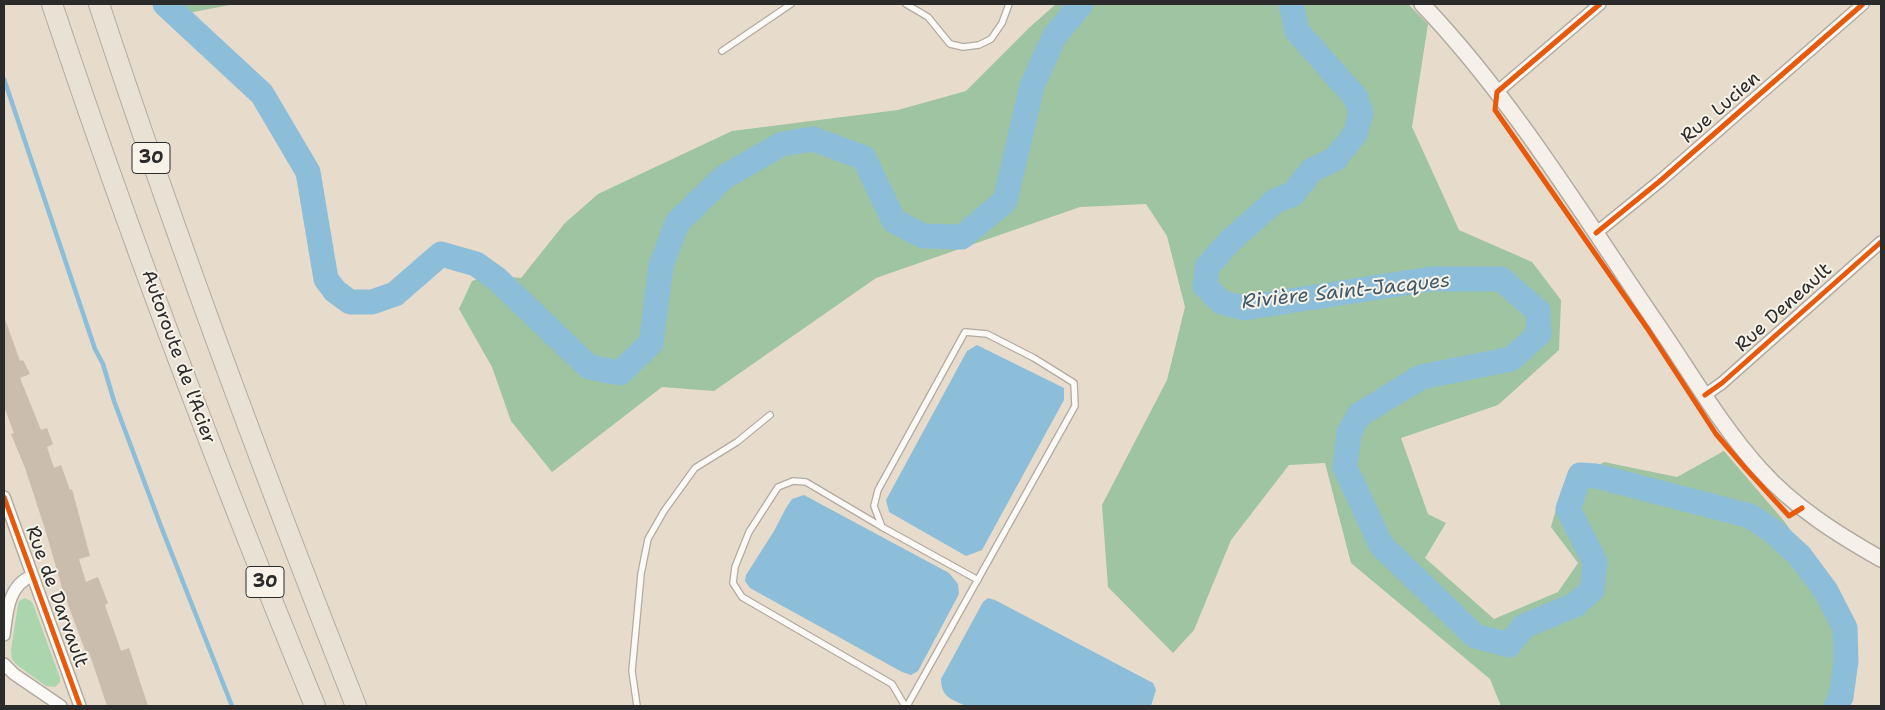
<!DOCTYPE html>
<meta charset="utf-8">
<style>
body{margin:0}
#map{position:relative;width:1885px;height:710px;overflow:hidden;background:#e7dbcb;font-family:"Shantell Sans",sans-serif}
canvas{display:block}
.frame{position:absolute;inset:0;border:5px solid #2b2b2b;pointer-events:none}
</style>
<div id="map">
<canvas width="1885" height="710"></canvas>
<div class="frame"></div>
</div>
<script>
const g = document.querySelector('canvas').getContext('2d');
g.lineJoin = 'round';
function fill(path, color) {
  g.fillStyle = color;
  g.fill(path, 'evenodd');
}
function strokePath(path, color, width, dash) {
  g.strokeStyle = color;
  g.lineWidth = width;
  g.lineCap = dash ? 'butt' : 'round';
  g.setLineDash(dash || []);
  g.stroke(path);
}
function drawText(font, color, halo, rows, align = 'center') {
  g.font = font + ' "Shantell Sans",sans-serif';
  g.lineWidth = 4;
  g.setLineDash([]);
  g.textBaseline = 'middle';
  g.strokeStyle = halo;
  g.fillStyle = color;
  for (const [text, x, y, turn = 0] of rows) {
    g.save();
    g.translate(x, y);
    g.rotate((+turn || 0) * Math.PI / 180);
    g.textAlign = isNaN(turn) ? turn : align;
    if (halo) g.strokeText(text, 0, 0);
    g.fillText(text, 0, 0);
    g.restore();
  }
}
const green = new Path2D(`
 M25,598L31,601L33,604L60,678V682L55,687L46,686L17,665L12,659L11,650L18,605L19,601Z`);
const forest = new Path2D(`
 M178,4H235L188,13Z
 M1056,4H1408L1428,24L1412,127L1459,230L1532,262L1561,300L1559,350L1498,405L1401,438L1428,514L1446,523L1425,558L1494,619L1558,592L1578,563L1551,527L1562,488L1604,462L1677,477L1724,451L1784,521L1853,619L1845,706H1501L1490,679L1351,563L1325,463L1289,465L1231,540L1194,630L1173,653L1108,587L1102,505L1167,380L1185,307L1167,236L1146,204L1080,207L876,278L714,391L662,387L552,472L511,421L492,367L459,309L472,281L491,275L521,278L565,223L598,194L732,131L898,110L966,91L1030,27Z`);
const water = new Path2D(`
 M977,345L1064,388V400L982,550L966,556L889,512L886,500L967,351Z
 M804,495L949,573L958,584L959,594L918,671L911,675L902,672L750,588L745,581L746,575L774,531L786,508L792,499Z
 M988,598L995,600L1153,683L1156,690L1151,706H966C951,699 941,697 941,679L983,602Z`);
const stream = new Path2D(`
 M4,79L95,349L103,364L114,401L162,529L232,706`);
const river = new Path2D(`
 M165,4L262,94L308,172L326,279L335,291L350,302H372L395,294L441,254L476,264L497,279L589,367L620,373L651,343L661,266L677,223L724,177L782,144L813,139L864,158L894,221L923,236L962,237L1005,201L1032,86L1054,37L1081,4
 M1291,4L1297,31L1356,98L1361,113L1355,134L1335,159L1312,170L1293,194L1275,201L1230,241L1207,267L1205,286L1221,302L1244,308L1431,279H1501L1538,311L1539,334L1511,359L1421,377L1359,415L1349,433L1345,467L1381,545L1475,636L1509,645L1524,626L1575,605L1592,590L1595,562L1568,509L1580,475L1596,476L1750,516L1774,532L1800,556L1826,591L1845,628L1846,661L1841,697L1836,706`);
const building = new Path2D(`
 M4,319H5L20,361L23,360L30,374L20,378L41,430L47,428L53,444L47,447L54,468L61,465L70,490L72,489L90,556L79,559L86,582L98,577L108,603L105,605L121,651L129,648L148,706H107L89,652L86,653L63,591L45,529L25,468L11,434L14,433L4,407Z`);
const service = new Path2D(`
 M906,4L928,17L950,44L963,47L979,45L991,39L1002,23L1009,4
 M722,51L791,4
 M882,527L806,482L793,481L778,487L749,532L735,567L733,583L742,597L892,684L905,706
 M637,706L632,671L641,574L648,539L664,511L695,468L737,442L770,415
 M907,706L1075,406L1074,383L1034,358L987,334L965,332L878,490L874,506L882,527L978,580`);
const minor = new Path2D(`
 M1497,92L1600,4
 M1596,233L1660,181L1863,4
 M1705,395L1722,383L1881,242
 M4,497L80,706
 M4,635C7,613 8,585 32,576
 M4,664L14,674L61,706`);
const secondary = new Path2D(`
 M1422,4C1511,97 1582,214 1655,321C1689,370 1720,425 1760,469C1794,507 1837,534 1881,559`);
const motorway = new Path2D(`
 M52,4C131,241 220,475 315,706
 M99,4C177,241 264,474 356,706`);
const cycleway = new Path2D(`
 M1600,4L1497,92L1495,110L1647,328L1716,434L1746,469L1789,516L1802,508
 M1596,233L1660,181L1863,4
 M1705,395L1722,383L1881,242
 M4,497L80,706`);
const shields = [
 [151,158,38],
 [265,582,38]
];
const shieldNames = [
 ["30",151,158],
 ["30",265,582]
];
const streetNames = [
 ["Rue Lucien",1721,108,-41],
 ["Rue Deneault",1784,308,-42],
 ["Autoroute de l'Acier",178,357,70],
 ["Rue de Darvault",56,597,70]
];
const waterNames = [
 ["Rivière Saint-Jacques",1346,292,-6]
];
fill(green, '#aad5ad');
fill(forest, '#9ec4a1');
fill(water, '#8dbed9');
strokePath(stream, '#8dbed9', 4.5);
strokePath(river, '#8dbed9', 25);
fill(building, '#cabdae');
strokePath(service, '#b2aba0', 8);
strokePath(minor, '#b2aba0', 14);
strokePath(secondary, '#b2aba0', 18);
strokePath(motorway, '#b2aba0', 22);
strokePath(service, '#fbfaf7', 5.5);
strokePath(minor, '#fbfaf7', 11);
strokePath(secondary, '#f5f0ea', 15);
strokePath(motorway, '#eae1d5', 20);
strokePath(cycleway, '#e8590c', 5);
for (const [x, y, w] of shields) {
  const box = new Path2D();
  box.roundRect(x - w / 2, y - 15.5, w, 31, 4);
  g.fillStyle = '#f7f3e8';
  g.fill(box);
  strokePath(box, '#2b2b2b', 1);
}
drawText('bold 18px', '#2b2b2b', null, shieldNames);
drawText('19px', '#2b2b2b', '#f7f3e8', streetNames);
drawText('italic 20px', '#405a6a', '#f7f3e8', waterNames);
</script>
